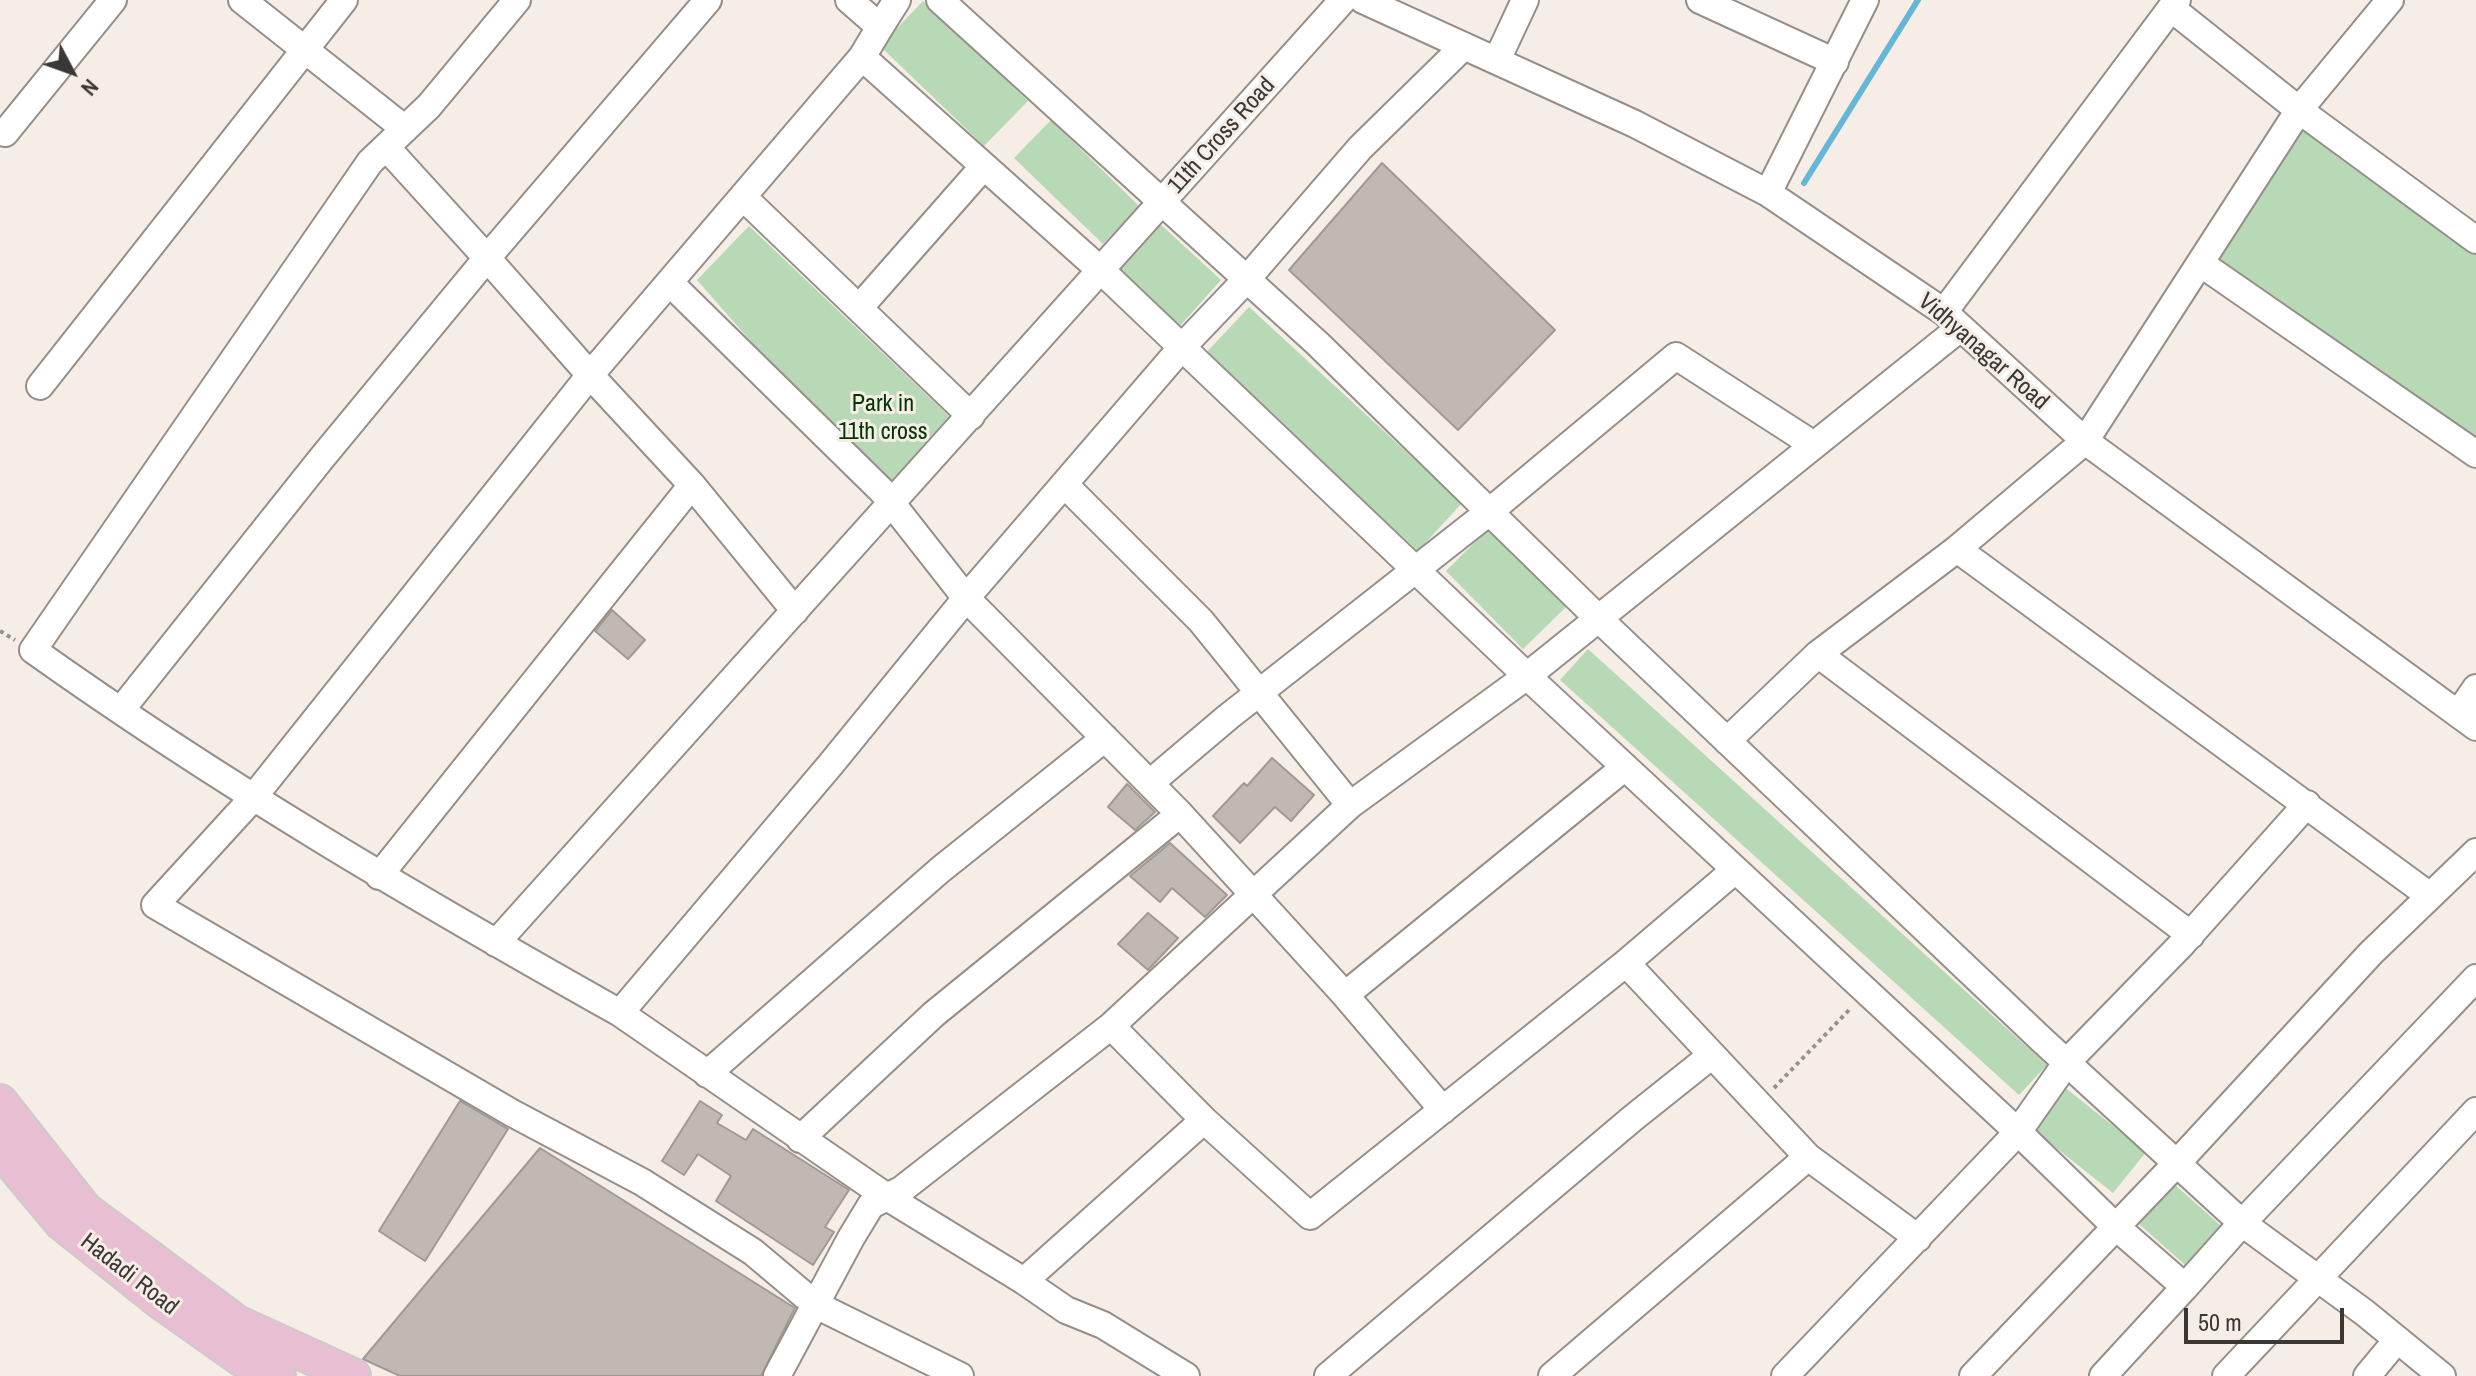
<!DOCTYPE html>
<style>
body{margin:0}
#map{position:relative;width:2476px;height:1376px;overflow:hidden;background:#f5ede6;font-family:"Archivo Narrow",sans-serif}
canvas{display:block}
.north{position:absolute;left:32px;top:32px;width:80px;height:80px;-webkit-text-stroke:6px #f5ede6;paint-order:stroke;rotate:131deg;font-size:22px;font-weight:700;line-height:32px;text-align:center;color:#3a3735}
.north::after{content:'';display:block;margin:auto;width:28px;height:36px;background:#3a3735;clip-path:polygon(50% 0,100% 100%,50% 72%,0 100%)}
.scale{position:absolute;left:2184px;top:1308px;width:160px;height:36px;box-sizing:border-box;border:4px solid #3a3735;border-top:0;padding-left:10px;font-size:24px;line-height:28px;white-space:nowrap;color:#3a3735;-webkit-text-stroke:6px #f5ede6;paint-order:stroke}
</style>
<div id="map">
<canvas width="2476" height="1376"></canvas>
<div class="north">N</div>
<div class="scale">50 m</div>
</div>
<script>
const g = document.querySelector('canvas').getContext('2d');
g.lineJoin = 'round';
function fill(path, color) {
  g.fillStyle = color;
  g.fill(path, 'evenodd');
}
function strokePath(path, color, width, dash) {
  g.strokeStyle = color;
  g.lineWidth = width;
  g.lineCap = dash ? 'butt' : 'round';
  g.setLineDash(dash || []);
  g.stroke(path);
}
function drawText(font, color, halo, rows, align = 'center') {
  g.font = font + ' "Archivo Narrow",sans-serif';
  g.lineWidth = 6;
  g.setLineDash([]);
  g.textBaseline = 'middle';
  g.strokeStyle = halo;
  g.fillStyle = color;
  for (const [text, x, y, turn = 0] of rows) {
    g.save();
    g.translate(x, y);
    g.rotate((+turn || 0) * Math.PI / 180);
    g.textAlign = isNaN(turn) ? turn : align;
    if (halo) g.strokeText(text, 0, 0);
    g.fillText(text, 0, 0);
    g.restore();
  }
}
const green = new Path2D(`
 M923,1L1028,101L984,146L880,46Z
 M1051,120L1139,206L1103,244L1014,158Z
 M2301,126L2476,252V440L2213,260Z
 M1159,223L1221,280L1178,328L1115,272Z
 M749,226L949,416L882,491L697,280Z
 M1249,307L1462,503L1418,551L1205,354Z
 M1488,529L1566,607L1523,649L1446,571Z
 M1588,649L2047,1065L2019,1095L1560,680Z
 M2063,1086L2146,1152L2113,1193L2030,1127Z
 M2173,1183L2229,1233L2194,1273L2138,1223Z`);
const stream = new Path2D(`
 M1804,183L1918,0`);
const building = new Path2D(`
 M1382,163L1555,330L1458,430L1289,270Z
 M612,610L645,640L628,659L595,631Z
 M1272,758L1314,795L1291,821L1275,807L1240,843L1213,816L1244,783L1247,786Z
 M1127,784L1155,812L1135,830L1108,807Z
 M1170,843L1227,895L1205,917L1172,888L1160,902L1130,876Z
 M1148,913L1178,938L1148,970L1118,944Z
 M460,1101L508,1129L425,1261L379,1231Z
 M700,1101L722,1115L717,1123L746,1140L753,1129L849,1190L825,1227L834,1232L813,1265L716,1201L731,1176L698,1154L684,1175L662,1161Z
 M540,1148L795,1308L761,1376H400L363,1359Z`);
const path = new Path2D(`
 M0,631L15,640
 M1774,1088L1851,1008`);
const minor = new Path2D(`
 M242,0L405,129
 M517,0L429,106L370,162L33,650C221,784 419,900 620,1013
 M849,0L880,27L862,57L1107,276L1527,676L2018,1132L2115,1226L2185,1287L2242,1223L2042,1040L1598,618L1318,344L940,0
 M1363,0L1635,124L1768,193L1944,312L2085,441L2476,727
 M1700,0L1835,62
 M2171,8L2299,110L2476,240
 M880,27L897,0
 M1497,60L1525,0
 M5,133L113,0
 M386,147L487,258L590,375L862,57
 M1768,193L1865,0
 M743,197L971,416
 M2200,263L2476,454
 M670,283L882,491L966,598L1180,814L1345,995
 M859,308L984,166
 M1944,312L2177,0
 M40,386L344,0
 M1064,484L1201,621L1350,805
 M692,485L590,375L252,799L155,905L512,1113L642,1182L753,1252L816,1305L960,1376
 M1957,549L2085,441L2299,110L2390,0
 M1818,654L1957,549L2430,896
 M121,710L321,459L487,258L708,0
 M2458,714L2476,688
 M1727,741L1818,654L2191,935
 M1150,783L1228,717L1489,512L1676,356L1814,445
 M379,876L692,485L795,611
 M496,943L1343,0
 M1626,963L1735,870
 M1111,1026L1204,1120L1310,1216L1626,963L1808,1157L1552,1376
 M707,1074L940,870L1105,738
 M1443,1110L1345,995L1625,767
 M800,1139L934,1014L1180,814
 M1808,1157L1918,1238
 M1024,1281L1204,1120
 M777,1376L851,1238L871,1205L901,1190L1111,1026L1350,805L1527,676L1960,328
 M1186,1376L1103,1325L1066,1310L1024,1281L887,1197L620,1013L831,764L972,591L1183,346L1246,280L1360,148L1464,46
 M1328,1376L1633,1118L1712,1055
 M1785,1376L2018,1132L2067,1062L2181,945L2307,804
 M1973,1376L2177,1163L2371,953L2476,852
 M2103,1376L2185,1287
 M2226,1376L2476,1111
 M2367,1376L2397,1340
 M2442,1376L2365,1313L2242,1223L2476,978`);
const major = new Path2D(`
 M0,1102L85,1210L237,1323L353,1376
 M0,1149L62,1223L160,1301L242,1359L278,1376`);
const streetNames = [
 ["11th Cross Road",1222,136,-48],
 ["Vidhyanagar Road",1983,352,41],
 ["Hadadi Road",129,1275,38]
];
const parkNames = [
 ["Park in",883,405],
 ["11th cross",883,433]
];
fill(green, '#b7d9b5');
strokePath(stream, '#66b6d8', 6);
fill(building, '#c1b8b3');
strokePath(building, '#a29994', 2);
strokePath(minor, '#968e88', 30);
strokePath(major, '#cccbca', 38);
strokePath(path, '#97928d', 4, [4, 4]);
strokePath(minor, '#fff', 26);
strokePath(major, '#e8bed2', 34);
drawText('24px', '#3a3735', '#f5ede6', streetNames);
drawText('24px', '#003803', '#f5ede6', parkNames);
</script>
